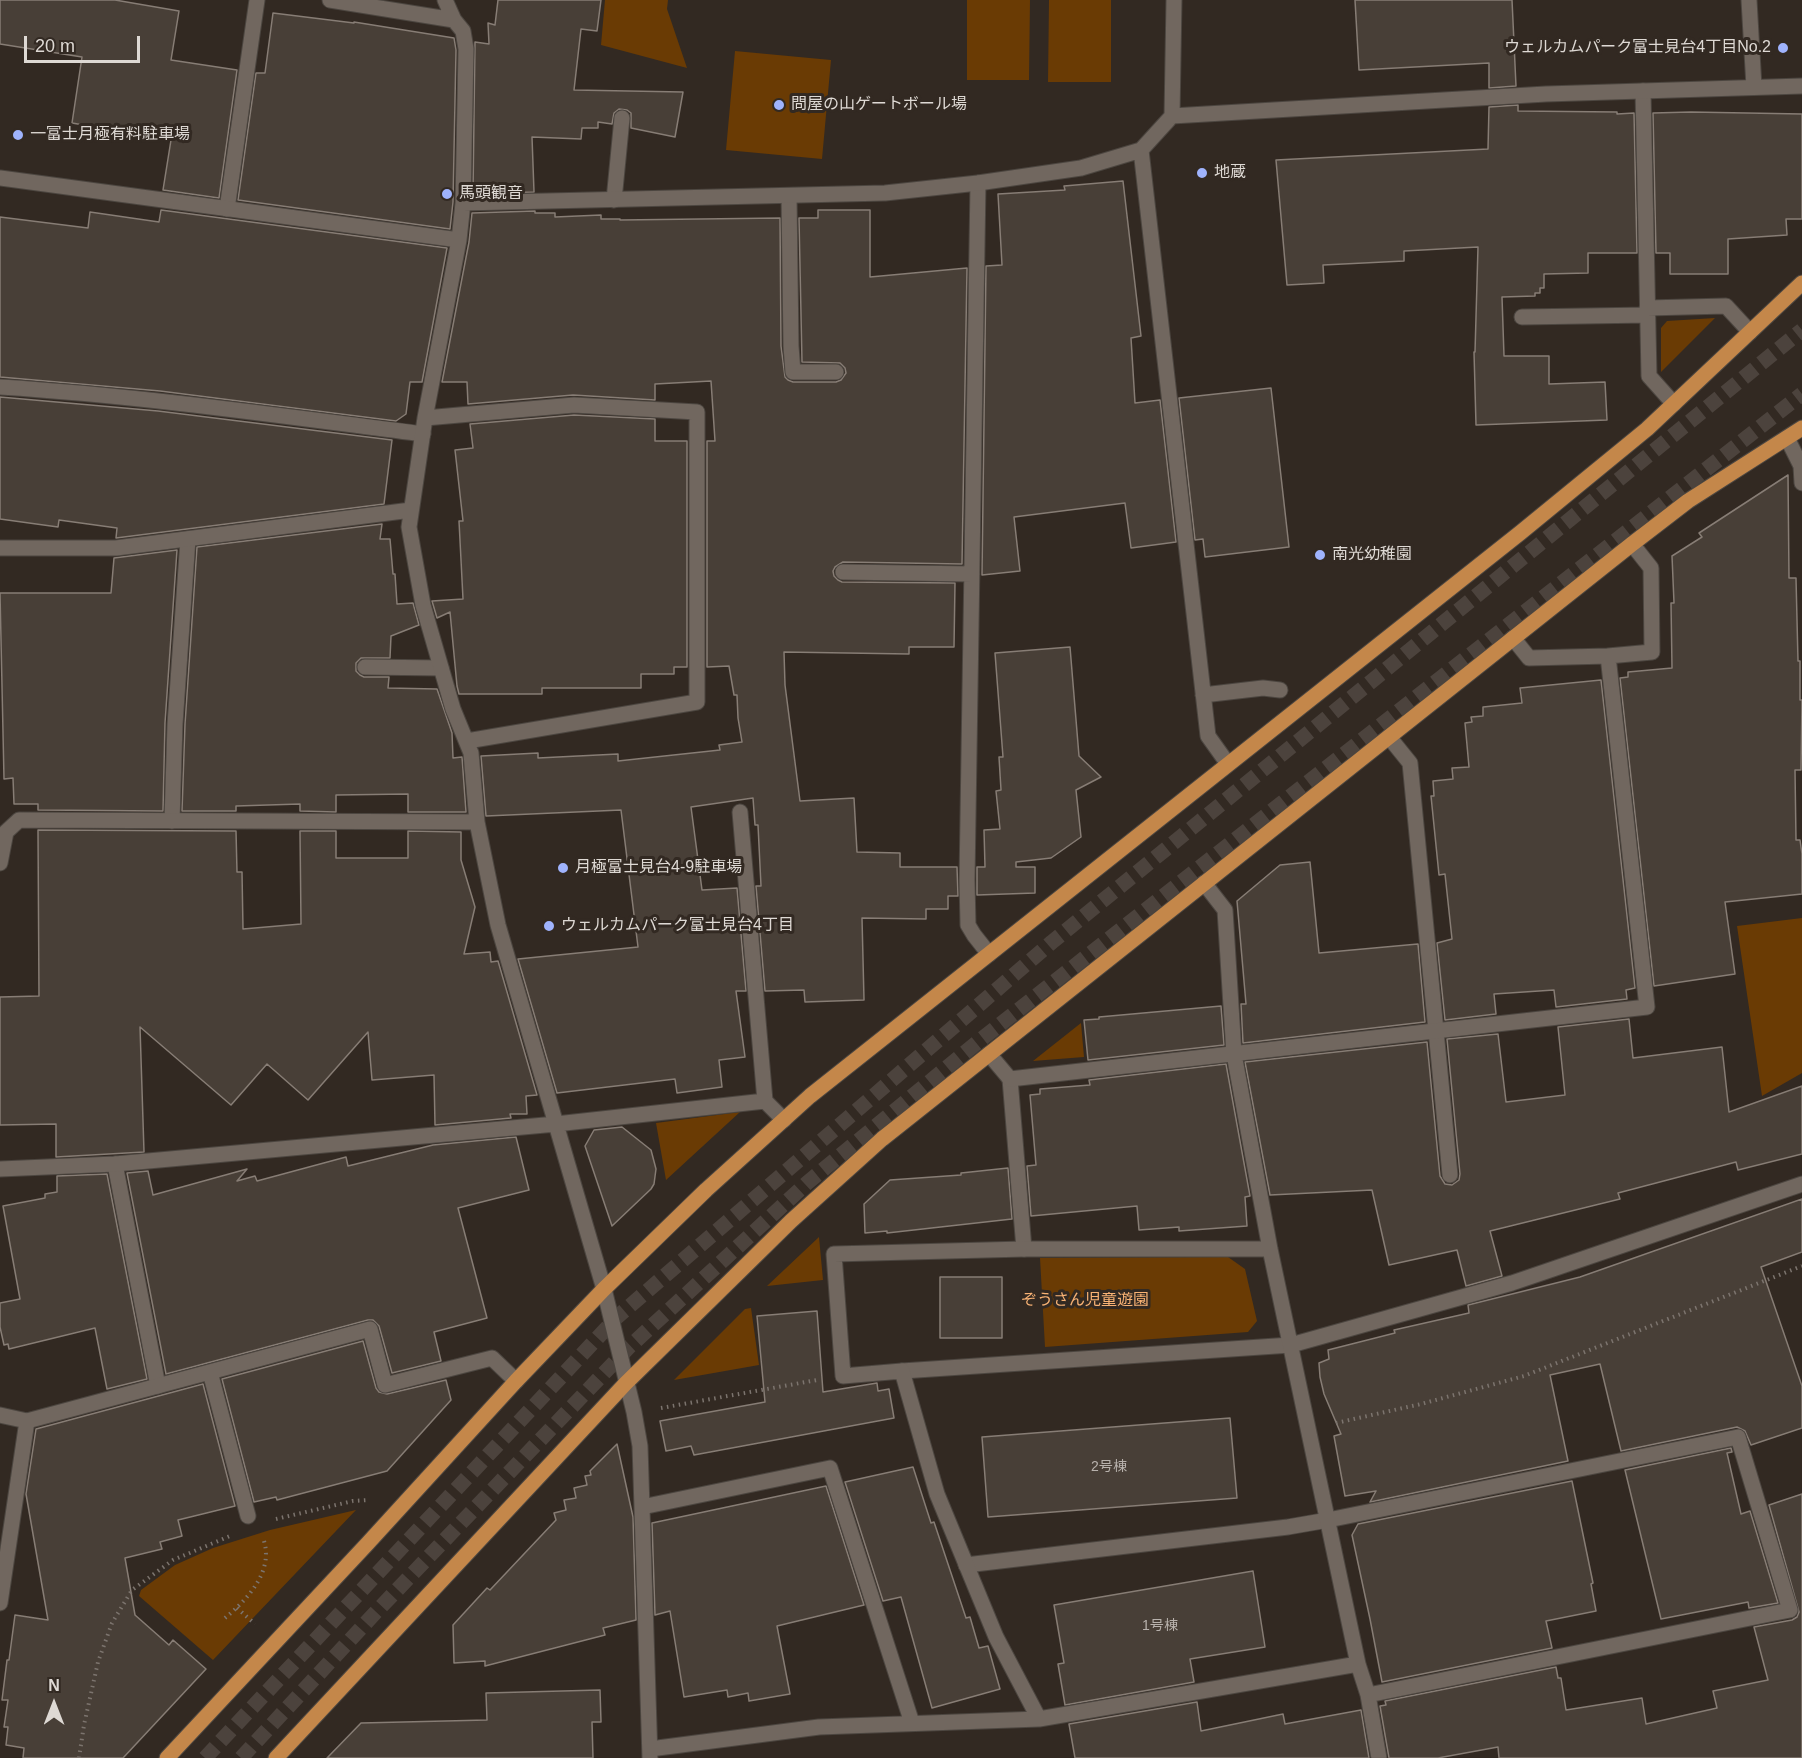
<!DOCTYPE html>
<meta charset="utf-8">
<style>
body{margin:0}
#map{position:relative;width:1802px;height:1758px;overflow:hidden;background:#322922;font-family:Helvetica,sans-serif}
canvas{display:block}
.north{position:absolute;left:24px;top:1674px;width:60px;height:60px;-webkit-text-stroke:4px #322922;paint-order:stroke;rotate:0deg;font-size:16px;font-weight:700;line-height:24px;text-align:center;color:#ded9d4}
.north::after{content:'';display:block;margin:auto;width:21px;height:27px;background:#ded9d4;clip-path:polygon(50% 0,100% 100%,50% 72%,0 100%)}
.scale{position:absolute;left:24px;top:36px;width:116px;height:27px;box-sizing:border-box;border:3px solid #ded9d4;border-top:0;padding-left:8px;font-size:18px;line-height:21px;white-space:nowrap;color:#ded9d4;-webkit-text-stroke:4px #322922;paint-order:stroke}
</style>
<div id="map">
<canvas width="1802" height="1758"></canvas>
<div class="north">N</div>
<div class="scale">20 m</div>
</div>
<script>
const g = document.querySelector('canvas').getContext('2d');
g.lineJoin = 'round';
function fill(path, color) {
  g.fillStyle = color;
  g.fill(path, 'evenodd');
}
function strokePath(path, color, width, dash) {
  g.strokeStyle = color;
  g.lineWidth = width;
  g.lineCap = dash ? 'butt' : 'round';
  g.setLineDash(dash || []);
  g.stroke(path);
}
function drawText(font, color, halo, rows, align = 'center') {
  g.font = font + ' Helvetica,"Noto Sans JP",sans-serif';
  g.lineWidth = 6;
  g.setLineDash([]);
  g.textBaseline = 'middle';
  g.strokeStyle = halo;
  g.fillStyle = color;
  for (const [text, x, y, turn = 0] of rows) {
    g.save();
    g.translate(x, y);
    g.rotate((+turn || 0) * Math.PI / 180);
    g.textAlign = isNaN(turn) ? turn : align;
    if (halo) g.strokeText(text, 0, 0);
    g.fillText(text, 0, 0);
    g.restore();
  }
}
const green = new Path2D(`
 M605,0H668L667,9L687,68L601,45Z
 M967,0H1030L1029,80H967Z
 M1049,0H1111V82H1048Z
 M735,51L831,60L822,159L726,150Z
 M1715,318L1661,372V328L1667,321Z
 M1802,918V1073L1762,1096L1737,926Z
 M1081,1023L1084,1057L1033,1061Z
 M740,1112L666,1180L656,1123Z
 M819,1237L823,1280L767,1286Z
 M1228,1257L1245,1269L1257,1321L1248,1332L1045,1347L1040,1258Z
 M751,1308L759,1365L674,1380L745,1309Z
 M356,1510L213,1660L139,1596L141,1590L175,1565L213,1548L270,1530Z`);
const building = new Path2D(`
 M0,0H115L179,11L171,60L237,70L219,198L163,190L171,140L72,123L82,57L0,44Z
 M498,0H601L597,31L581,29L574,90L683,92L675,137L631,128V113L627,110L619,109L614,113L612,124L598,122V128H582L581,139L532,137L534,192L473,193L475,42L489,44L488,23L495,25Z
 M1355,0H1512L1516,86L1489,88V63L1359,70Z
 M273,13L354,23V22L454,38L456,50L453,202L450,229L238,200L256,73H265Z
 M1518,105V111L1617,112V114L1634,113L1637,253H1588V273L1544,274V288H1540V293H1535V296L1502,297L1504,356H1549V384L1605,382L1607,420L1476,425L1474,352H1475L1478,247L1404,251V261L1323,265L1324,283L1287,285L1276,160L1488,149L1489,107Z
 M1691,112L1802,114V219H1786L1787,235L1728,239V274H1670V253H1656L1653,113Z
 M1123,181L1141,336L1131,338L1135,403L1160,400L1176,542L1131,548L1125,503L1014,517L1020,571L982,575L986,266L1002,265L998,194L1065,190L1064,186Z
 M161,210L447,248L422,382H410L406,414L396,421L160,391L0,377V217L88,228L90,212L159,222Z
 M818,210H870V277L967,268L962,564L843,562L835,567L833,571L834,576L838,580L842,582L955,583L954,647H909V654L784,652L785,685L800,801L854,798L857,852L900,853V867H957L958,896H948V909H926V919L862,918L864,1000L805,1002L804,990L765,991L756,886H761L758,825H755L753,798L691,807L702,890L737,888L746,991H736L745,1057L719,1060L722,1087L677,1093L675,1079L557,1093L518,959L638,947L621,810L486,816L481,756L538,753V758L618,754V761L720,750L719,745L742,742L738,718L737,695H734L729,666L707,667V441H715L711,381L655,384V400L573,395L468,404L467,382H442L469,242L472,213L535,211V213H555V217L601,215V219H620V220L780,218L781,346L785,377L788,380L793,382H836L841,380L846,373L845,368L840,363L802,362L799,218H818Z
 M1271,388L1289,547L1205,557L1203,539L1195,540L1179,398Z
 M0,397L158,411L392,440L384,504L116,538L117,528L59,520L58,527L0,519Z
 M574,415L655,419V441H687V667H674V674H641V688H542V694H459L457,686L450,612L437,618L432,601L463,599L459,521H463L455,450L473,448L470,424Z
 M1788,475L1789,578H1796L1798,661H1800V700H1802L1801,770H1795L1796,840H1800L1802,854V894L1725,902L1735,974L1654,986L1620,678L1628,677V672L1672,668L1671,603H1674L1672,556L1702,537L1699,533Z
 M382,524L380,539H390L393,574H395L397,604L413,603L419,625L391,636L390,658H361L356,663V671L360,675L364,677H389L388,688L437,689L452,733L453,758L462,757L466,812H408V794L336,795V812L300,811V804L236,806V811H182L185,724L197,547Z
 M177,550L165,723L163,811L38,810V804H14L13,778L4,779L0,593H111L114,558Z
 M1070,647L1079,756L1101,777L1076,790L1081,837L1051,858L1016,862V867H1035V893L977,895V867H985L984,830L1000,829L996,791L1001,790L999,757H1003L995,653Z
 M1601,680L1635,988L1626,990L1627,999L1556,1007L1554,990L1494,994L1496,1014L1445,1020L1437,943L1452,939L1445,874L1439,875L1431,796H1434L1433,781L1453,779L1452,768L1469,767L1465,723L1472,722L1471,717L1483,716V707L1522,703L1520,688Z
 M38,830L236,831L237,872H242L243,929L301,924L300,831H336V858H408V831L461,832V860L475,907L464,954L490,952L491,962L498,961L537,1095L526,1096L527,1114H510L511,1118L435,1125L434,1075L372,1080L368,1032L308,1100L267,1064L231,1105L140,1027L144,1152L56,1157V1124L0,1125V997L39,996Z
 M1310,862L1319,953L1418,944L1425,1022L1243,1043L1241,1004H1246L1237,901L1280,865Z
 M1221,1006L1224,1045L1088,1060L1084,1020L1099,1019V1017Z
 M1629,1019L1633,1058L1722,1047L1729,1112L1802,1086V1154L1738,1170L1736,1162L1618,1193L1620,1199L1490,1231L1502,1276L1466,1286L1457,1250L1389,1265L1372,1190L1270,1195L1245,1062L1427,1042L1440,1176L1445,1184L1452,1185L1459,1180L1460,1174L1447,1039L1498,1034L1506,1102L1565,1095L1558,1027Z
 M1226,1064L1250,1196L1245,1197L1247,1226L1179,1231V1227L1139,1230L1137,1206L1031,1216L1027,1166L1036,1165L1030,1095L1040,1094V1089L1090,1085L1089,1080Z
 M622,1127L651,1150L656,1169L654,1184L651,1189L612,1226L585,1146L594,1130Z
 M516,1137L529,1190L458,1208L487,1318L434,1332L441,1361L392,1373L379,1326L373,1320H368L166,1374L127,1173L148,1171L153,1195L247,1169L237,1181L255,1176L257,1181L346,1157L348,1166L433,1145Z
 M1008,1168L1012,1219L887,1233V1231L865,1233L864,1204L890,1180L961,1175V1173Z
 M107,1174L147,1379L107,1389L95,1328L9,1349L8,1344L4,1345L0,1327V1303L20,1299L3,1206L45,1198V1194L57,1192V1176Z
 M1802,1199V1252L1761,1267L1802,1386V1428L1751,1445L1745,1431L1737,1427L1621,1451L1600,1364L1550,1375L1568,1461L1370,1502L1376,1491L1345,1496L1334,1436L1341,1434L1324,1394L1320,1377L1319,1363L1329,1359L1328,1350L1395,1333L1394,1330L1469,1313L1468,1305L1580,1277Z
 M940,1277H1002V1338H940Z
 M817,1311L823,1392L877,1383L878,1391L889,1389L894,1418L694,1455L691,1446L666,1451L660,1421L765,1402L757,1316Z
 M363,1341L376,1388L379,1392L387,1394L446,1380L451,1400L387,1471L277,1500L276,1497L254,1502L222,1379Z
 M203,1384L235,1506L178,1520L182,1536L160,1542L162,1549L125,1558L135,1615L169,1645L173,1640L206,1669L123,1758H23L24,1748L6,1745L8,1727H4L8,1700H2L7,1660H9L15,1615L48,1620L26,1494L36,1429Z
 M1230,1418L1237,1498L988,1517L982,1437Z
 M617,1444L633,1517L636,1620L603,1628L605,1635L485,1666V1661L454,1663L453,1625L487,1588L490,1590L556,1520L554,1513L566,1510L564,1500L576,1498L574,1488L587,1485L585,1476L591,1475L590,1471Z
 M1731,1448L1732,1452L1727,1453L1741,1514L1750,1511L1778,1603L1749,1608L1748,1602L1661,1619L1625,1470Z
 M913,1467L931,1523L934,1522L966,1618L970,1617L979,1648L988,1646L1000,1689L932,1708L901,1597L883,1601L845,1482Z
 M1572,1481L1593,1583L1591,1584L1596,1611L1546,1621L1552,1648L1382,1682L1370,1619L1352,1535L1358,1524Z
 M826,1486L864,1605L777,1626L790,1694L749,1701L748,1693L728,1697L727,1690L684,1697L670,1611L655,1615L652,1523Z
 M1802,1494V1758H1499L1498,1747L1438,1758H1389L1380,1706L1386,1705L1385,1701L1556,1667L1558,1678H1561L1566,1710L1642,1698L1646,1724L1717,1708L1713,1691L1768,1680L1754,1627L1792,1620L1797,1617L1799,1612L1769,1505Z
 M1253,1571L1265,1647L1190,1659L1194,1682L1065,1705L1058,1664L1064,1663L1054,1605Z
 M600,1690L601,1722H592L593,1758H327L361,1723L487,1720L486,1693Z
 M1197,1702L1201,1731L1283,1714L1285,1724L1361,1710L1369,1758H1075L1069,1724Z`);
const primaryTunnel = new Path2D(`
 M205,1758L617,1317L1052,942L1802,330
 M241,1758L375,1613L628,1348L807,1183L979,1041L1802,394`);
const path = new Path2D(`
 M661,1408L817,1380
 M1336,1423L1421,1404L1524,1376L1802,1266
 M276,1519L353,1501L368,1500
 M237,1608L255,1624
 M225,1618C248,1599 275,1570 263,1538
 M79,1758L84,1725L98,1662L112,1623L132,1590L173,1560L230,1536`);
const lane = new Path2D(`
 M1643,91L1649,376L1674,404
 M978,183L967,880L968,925L974,935L989,954
 M789,196L791,346L793,372H836
 M614,200L622,118
 M227,209L257,0
 M1647,308L1726,306L1750,332
 M1522,317L1648,315
 M0,387C142,396 282,416 423,434
 M843,572L972,574
 M365,667L441,668
 M1389,737L1410,763L1450,1175
 M172,821L175,724L188,539
 M1010,1079L1024,1249
 M115,1164L158,1386
 M902,1371L1291,1345
 M966,1565L1288,1527L1328,1520`);
const street = new Path2D(`
 M330,0L454,20
 M445,0L454,20L463,31L466,49L463,203L459,240L425,418L409,527L423,605L453,709L471,753L477,822L498,925L604,1289L634,1412L640,1446L650,1758
 M1749,0L1754,87
 M1172,116L1174,0
 M1141,150L1208,736L1228,764
 M0,178L459,240
 M463,203L885,193L978,183L1081,168L1141,150L1172,116L1546,94L1802,86
 M425,418L574,405L697,412V702L467,741
 M1787,438L1801,466L1802,483
 M0,548H116L411,510
 M1513,638L1529,658L1608,656L1652,652L1651,568L1632,544
 M1203,695L1263,688L1280,690
 M0,863L6,832L19,820L477,822
 M1204,883L1225,910L1234,1054L1270,1249L1358,1664L1368,1695L1379,1758
 M989,1054L1010,1079L1647,1007L1608,656
 M765,1101L784,1120
 M0,1169L115,1164L556,1124L765,1101L740,812
 M1291,1345L1512,1283L1802,1184
 M210,1372L248,1516
 M0,1415L27,1421L370,1329L385,1385L492,1358L516,1381
 M642,1507L830,1468L912,1723
 M1328,1520L1738,1437L1790,1610L1368,1695
 M0,1603L27,1421
 M1039,1719L996,1637L937,1494L902,1371L843,1376L834,1254L1024,1249H1270
 M650,1749L819,1727L1039,1719L1358,1664`);
const primary = new Path2D(`
 M167,1758L368,1543L516,1381L604,1289L706,1190L810,1096L1520,533L1647,429L1802,283
 M276,1758L626,1383L791,1221L882,1139L1632,544L1688,501L1802,428`);
const markers = [
 [1783,48,6,"#9fb3fd"],
 [779,105,6,"#9fb3fd"],
 [18,135,6,"#9fb3fd"],
 [1202,173,6,"#9fb3fd"],
 [447,194,6,"#9fb3fd"],
 [1320,555,6,"#9fb3fd"],
 [563,868,6,"#9fb3fd"],
 [549,926,6,"#9fb3fd"]
];
const numberNames = [
 ["2号棟",1109,1467],
 ["1号棟",1160,1626]
];
const poiNames = [
 ["ウェルカムパーク富士見台4丁目No.2",1771,48,"right"],
 ["問屋の山ゲートボール場",791,105],
 ["一富士月極有料駐車場",30,135],
 ["地蔵",1214,173],
 ["馬頭観音",459,194],
 ["南光幼稚園",1332,555],
 ["月極富士見台4-9駐車場",575,868],
 ["ウェルカムパーク富士見台4丁目",561,926]
];
const parkNames = [
 ["ぞうさん児童遊園",1085,1301]
];
fill(green, '#6a3b04');
fill(building, '#483f37');
strokePath(building, '#877d75', 1.5);
strokePath(primaryTunnel, '#4c433d', 15, [15, 8]);
strokePath(lane, '#4c4640', 17);
strokePath(street, '#4c4640', 17);
strokePath(primary, '#4c4640', 17);
strokePath(path, '#7c746e', 4, [1.5, 4.5]);
strokePath(lane, '#71675f', 15);
strokePath(street, '#71675f', 15);
strokePath(primary, '#c4874a', 15);
for (const [x, y, r, color] of markers) {
  const dot = new Path2D();
  dot.arc(x, y, r, 0, 2 * Math.PI);
  g.fillStyle = color;
  g.fill(dot);
  strokePath(dot, '#322922', 2);
}
drawText('14px', '#b8b2ad', null, numberNames);
drawText('16px', '#ded9d4', '#322922', poiNames, 'left');
drawText('16px', '#f8b274', '#322922', parkNames);
</script>
